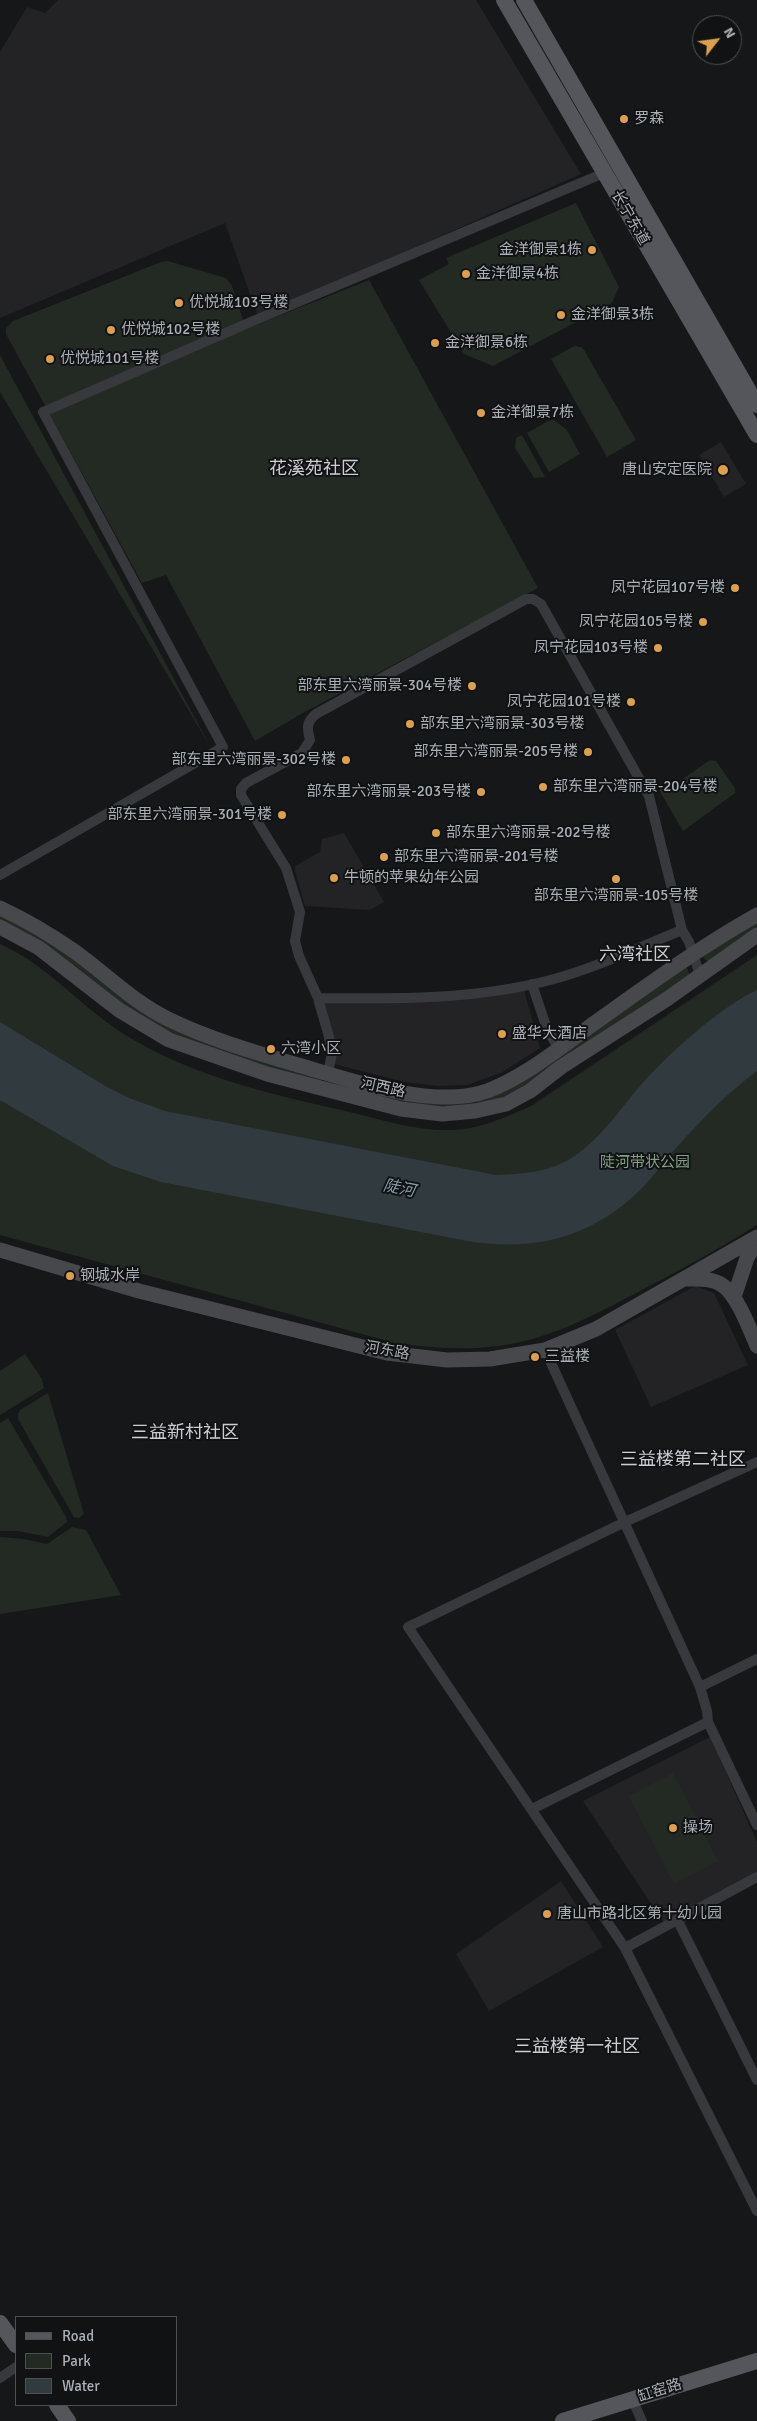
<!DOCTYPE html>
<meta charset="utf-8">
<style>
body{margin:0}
#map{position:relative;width:757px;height:2421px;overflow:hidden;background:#161718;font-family:Signika,sans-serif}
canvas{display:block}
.legend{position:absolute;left:15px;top:2316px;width:162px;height:90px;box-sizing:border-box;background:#111213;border:1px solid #4e5154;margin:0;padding:6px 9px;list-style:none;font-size:15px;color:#aaafb6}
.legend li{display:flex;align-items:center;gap:10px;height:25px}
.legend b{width:25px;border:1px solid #4e5154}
.north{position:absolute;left:692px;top:15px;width:50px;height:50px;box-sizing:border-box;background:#111213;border:1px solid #4e5154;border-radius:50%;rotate:60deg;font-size:14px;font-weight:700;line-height:20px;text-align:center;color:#aaafb6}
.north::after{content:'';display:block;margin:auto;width:18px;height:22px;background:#dd9f4a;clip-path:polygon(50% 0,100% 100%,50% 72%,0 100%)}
</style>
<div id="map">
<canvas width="757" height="2421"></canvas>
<ul class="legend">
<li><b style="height:6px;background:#54565b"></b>Road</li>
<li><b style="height:14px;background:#232a23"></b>Park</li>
<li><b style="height:14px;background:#313a3f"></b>Water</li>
</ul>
<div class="north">N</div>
</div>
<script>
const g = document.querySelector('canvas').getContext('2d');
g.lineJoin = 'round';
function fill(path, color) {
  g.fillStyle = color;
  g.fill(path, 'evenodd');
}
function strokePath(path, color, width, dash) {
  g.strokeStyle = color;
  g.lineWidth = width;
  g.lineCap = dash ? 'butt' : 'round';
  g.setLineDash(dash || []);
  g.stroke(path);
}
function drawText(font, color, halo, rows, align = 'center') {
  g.font = font + ' Signika,"Noto Sans SC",sans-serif';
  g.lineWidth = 4;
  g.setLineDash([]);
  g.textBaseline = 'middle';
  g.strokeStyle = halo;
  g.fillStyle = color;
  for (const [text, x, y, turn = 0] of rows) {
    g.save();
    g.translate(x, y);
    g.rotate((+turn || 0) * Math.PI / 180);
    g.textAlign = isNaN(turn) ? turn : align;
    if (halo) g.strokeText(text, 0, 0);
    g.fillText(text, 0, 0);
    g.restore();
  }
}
const built = new Path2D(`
 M58,0H476L581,174L364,270L257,314L225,223L0,318V52L27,7L45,13Z
 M721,442L746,484L724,497L699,455Z
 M344,833L384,902L370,910L305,906L295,871V866L320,852L322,839Z
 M524,990L540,1048L501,1073L467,1085L438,1086L404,1082L334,1064L313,1002L446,1000Z
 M695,1286L714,1293L748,1365L651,1407L615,1330Z
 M710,1737L757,1842V1874L664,1923L583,1801Z
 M561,1881L603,1947L489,2011L456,1954Z`);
const green = new Path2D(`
 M576,203L619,287L612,303L493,366L464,354L419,280L449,264L446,258Z
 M168,261L226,278L232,286L246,329L369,280L538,588L301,714L255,741L166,575L142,583L6,334V328L13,321L161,262Z
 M574,346L581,347L584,350L636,440L607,457L551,359Z
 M0,355L211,748L0,392Z
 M554,420L567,430L580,454L549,472L527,433L548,421Z
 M522,435L545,477L534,478L515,448L516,438Z
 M710,760L716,761L735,788V793L683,831L659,790L675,779L678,782Z
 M0,914L58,947L122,998L321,1077L322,1081L319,1083L193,1043L149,1023L0,920Z
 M757,921V930L709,962L700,956Z
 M0,944C50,966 85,1012 132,1039C200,1079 279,1096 354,1113C386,1121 418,1131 451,1130C478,1130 506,1117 531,1106L757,955V1225C718,1249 679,1271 638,1292C596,1314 552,1338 505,1345C469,1351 431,1348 395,1343L0,1235Z
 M686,965L690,976L527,1086C460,1122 403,1103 335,1084L338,1082L486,1097Z
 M25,1354L42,1379L44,1388L0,1415V1371Z
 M48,1393L84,1514L79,1518L74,1517L18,1419V1414L20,1410Z
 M8,1418L66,1517L67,1522L48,1537L18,1531H0V1423Z
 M72,1527L86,1530L121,1595L0,1614V1537L24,1539L47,1544Z
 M673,1773L718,1861L674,1884L629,1796Z`);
const water = new Path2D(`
 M757,990V1071C727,1093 702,1119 677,1147C665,1160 655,1175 643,1187C595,1236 539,1251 473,1242L161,1182L113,1166L0,1100V1022L107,1087L129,1098L165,1111L496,1175C525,1174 552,1172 576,1155C602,1137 620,1109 640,1086C667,1055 720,1007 757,990Z`);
const street = new Path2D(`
 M0,875L223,747L43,412L253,321L604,173
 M532,984L547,1029L559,1049
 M318,998C397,999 477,1000 554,979C597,967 640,947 682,930
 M328,1073L332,1053L329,1037L318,998L299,956L295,941L300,912L286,868L241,795V789L246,783L302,753L310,740C307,728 306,722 316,714L526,599H533L541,604L649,796L682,930L689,942L700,975
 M757,1462L625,1522L408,1627L625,1948L757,2211
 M700,1687L757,1659
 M708,1722L757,1825
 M532,1809L708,1722L707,1711L700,1687L545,1350
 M677,1919L757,2080
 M625,1948L757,1877
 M0,2378L16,2367
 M632,2399L642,2421`);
const secondary = new Path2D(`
 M0,908C26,920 51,935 74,951C106,974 133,1002 168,1019C209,1039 254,1052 298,1065C350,1080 434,1110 487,1091C524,1077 557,1050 589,1027C644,988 698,948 757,915
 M0,927L39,948L119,1010L169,1040L267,1074L401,1109L442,1114L475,1111L506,1104L530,1091L561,1067L667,999L757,935
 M0,1250L139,1291L387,1353L447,1360L490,1359L545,1350L596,1329L757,1237
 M687,1279C698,1279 712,1278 722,1285C737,1294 750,1330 757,1346
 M734,1297L747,1258L757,1241`);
const primary = new Path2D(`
 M504,0L757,435
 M524,0L757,405
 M0,2323L16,2345
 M57,2405L68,2421
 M563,2421L757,2361`);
const markers = [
 [624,119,5,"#dd9f4a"],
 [592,250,5,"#dd9f4a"],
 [466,274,5,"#dd9f4a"],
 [179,303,5,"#dd9f4a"],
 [561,315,5,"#dd9f4a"],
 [111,330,5,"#dd9f4a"],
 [435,343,5,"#dd9f4a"],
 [50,359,5,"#dd9f4a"],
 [481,413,5,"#dd9f4a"],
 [723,470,6,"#dd9f4a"],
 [735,588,5,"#dd9f4a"],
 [703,622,5,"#dd9f4a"],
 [658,648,5,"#dd9f4a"],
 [472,686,5,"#dd9f4a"],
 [631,702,5,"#dd9f4a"],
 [410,724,5,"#dd9f4a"],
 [588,752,5,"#dd9f4a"],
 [346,760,5,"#dd9f4a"],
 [543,787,5,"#dd9f4a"],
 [481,792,5,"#dd9f4a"],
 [282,815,5,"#dd9f4a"],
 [436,833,5,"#dd9f4a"],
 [384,857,5,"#dd9f4a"],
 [334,878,5,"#dd9f4a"],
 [616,879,5,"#dd9f4a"],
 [502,1034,5,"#dd9f4a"],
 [271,1049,5,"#dd9f4a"],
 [70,1276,5,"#dd9f4a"],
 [535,1357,5,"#dd9f4a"],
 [673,1828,5,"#dd9f4a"],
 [547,1914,5,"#dd9f4a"]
];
const poiNames = [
 ["罗森",634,119],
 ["金洋御景1栋",582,250,"right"],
 ["金洋御景4栋",476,274],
 ["优悦城103号楼",189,303],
 ["金洋御景3栋",571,315],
 ["优悦城102号楼",121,330],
 ["金洋御景6栋",445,343],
 ["优悦城101号楼",60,359],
 ["金洋御景7栋",491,413],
 ["唐山安定医院",712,470,"right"],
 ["凤宁花园107号楼",725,588,"right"],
 ["凤宁花园105号楼",693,622,"right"],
 ["凤宁花园103号楼",648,648,"right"],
 ["部东里六湾丽景-304号楼",462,686,"right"],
 ["凤宁花园101号楼",621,702,"right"],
 ["部东里六湾丽景-303号楼",420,724],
 ["部东里六湾丽景-205号楼",578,752,"right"],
 ["部东里六湾丽景-302号楼",336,760,"right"],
 ["部东里六湾丽景-204号楼",553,787],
 ["部东里六湾丽景-203号楼",471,792,"right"],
 ["部东里六湾丽景-301号楼",272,815,"right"],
 ["部东里六湾丽景-202号楼",446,833],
 ["部东里六湾丽景-201号楼",394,857],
 ["牛顿的苹果幼年公园",344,878],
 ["部东里六湾丽景-105号楼",616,896,"center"],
 ["盛华大酒店",512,1034],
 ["六湾小区",281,1049],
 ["钢城水岸",80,1276],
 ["三益楼",545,1357],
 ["操场",683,1828],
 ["唐山市路北区第十幼儿园",557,1914]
];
const streetNames = [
 ["长宁东道",630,218,60],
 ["河西路",383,1088,13],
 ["河东路",387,1351,10],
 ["缸窑路",660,2391,-18]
];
const parkNames = [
 ["陡河带状公园",645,1163]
];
const waterNames = [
 ["陡河",399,1189,11]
];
const quarterNames = [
 ["花溪苑社区",314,469],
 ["六湾社区",635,955],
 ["三益新村社区",185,1433],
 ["三益楼第二社区",683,1460],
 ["三益楼第一社区",577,2047]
];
fill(built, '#232325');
fill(green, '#232a23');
fill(water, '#313a3f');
strokePath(street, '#38393d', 10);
strokePath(secondary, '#46484c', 15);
strokePath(primary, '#54565b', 16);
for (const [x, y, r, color] of markers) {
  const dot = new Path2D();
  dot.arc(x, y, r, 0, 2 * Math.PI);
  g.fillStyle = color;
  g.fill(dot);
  strokePath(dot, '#111213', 2);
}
drawText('15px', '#aaafb6', '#111213', poiNames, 'left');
drawText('15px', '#aaafb6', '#111213', streetNames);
drawText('15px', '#849f83', '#111213', parkNames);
drawText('italic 16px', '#859ead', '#111213', waterNames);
drawText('18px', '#cbcdd3', '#111213', quarterNames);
</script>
